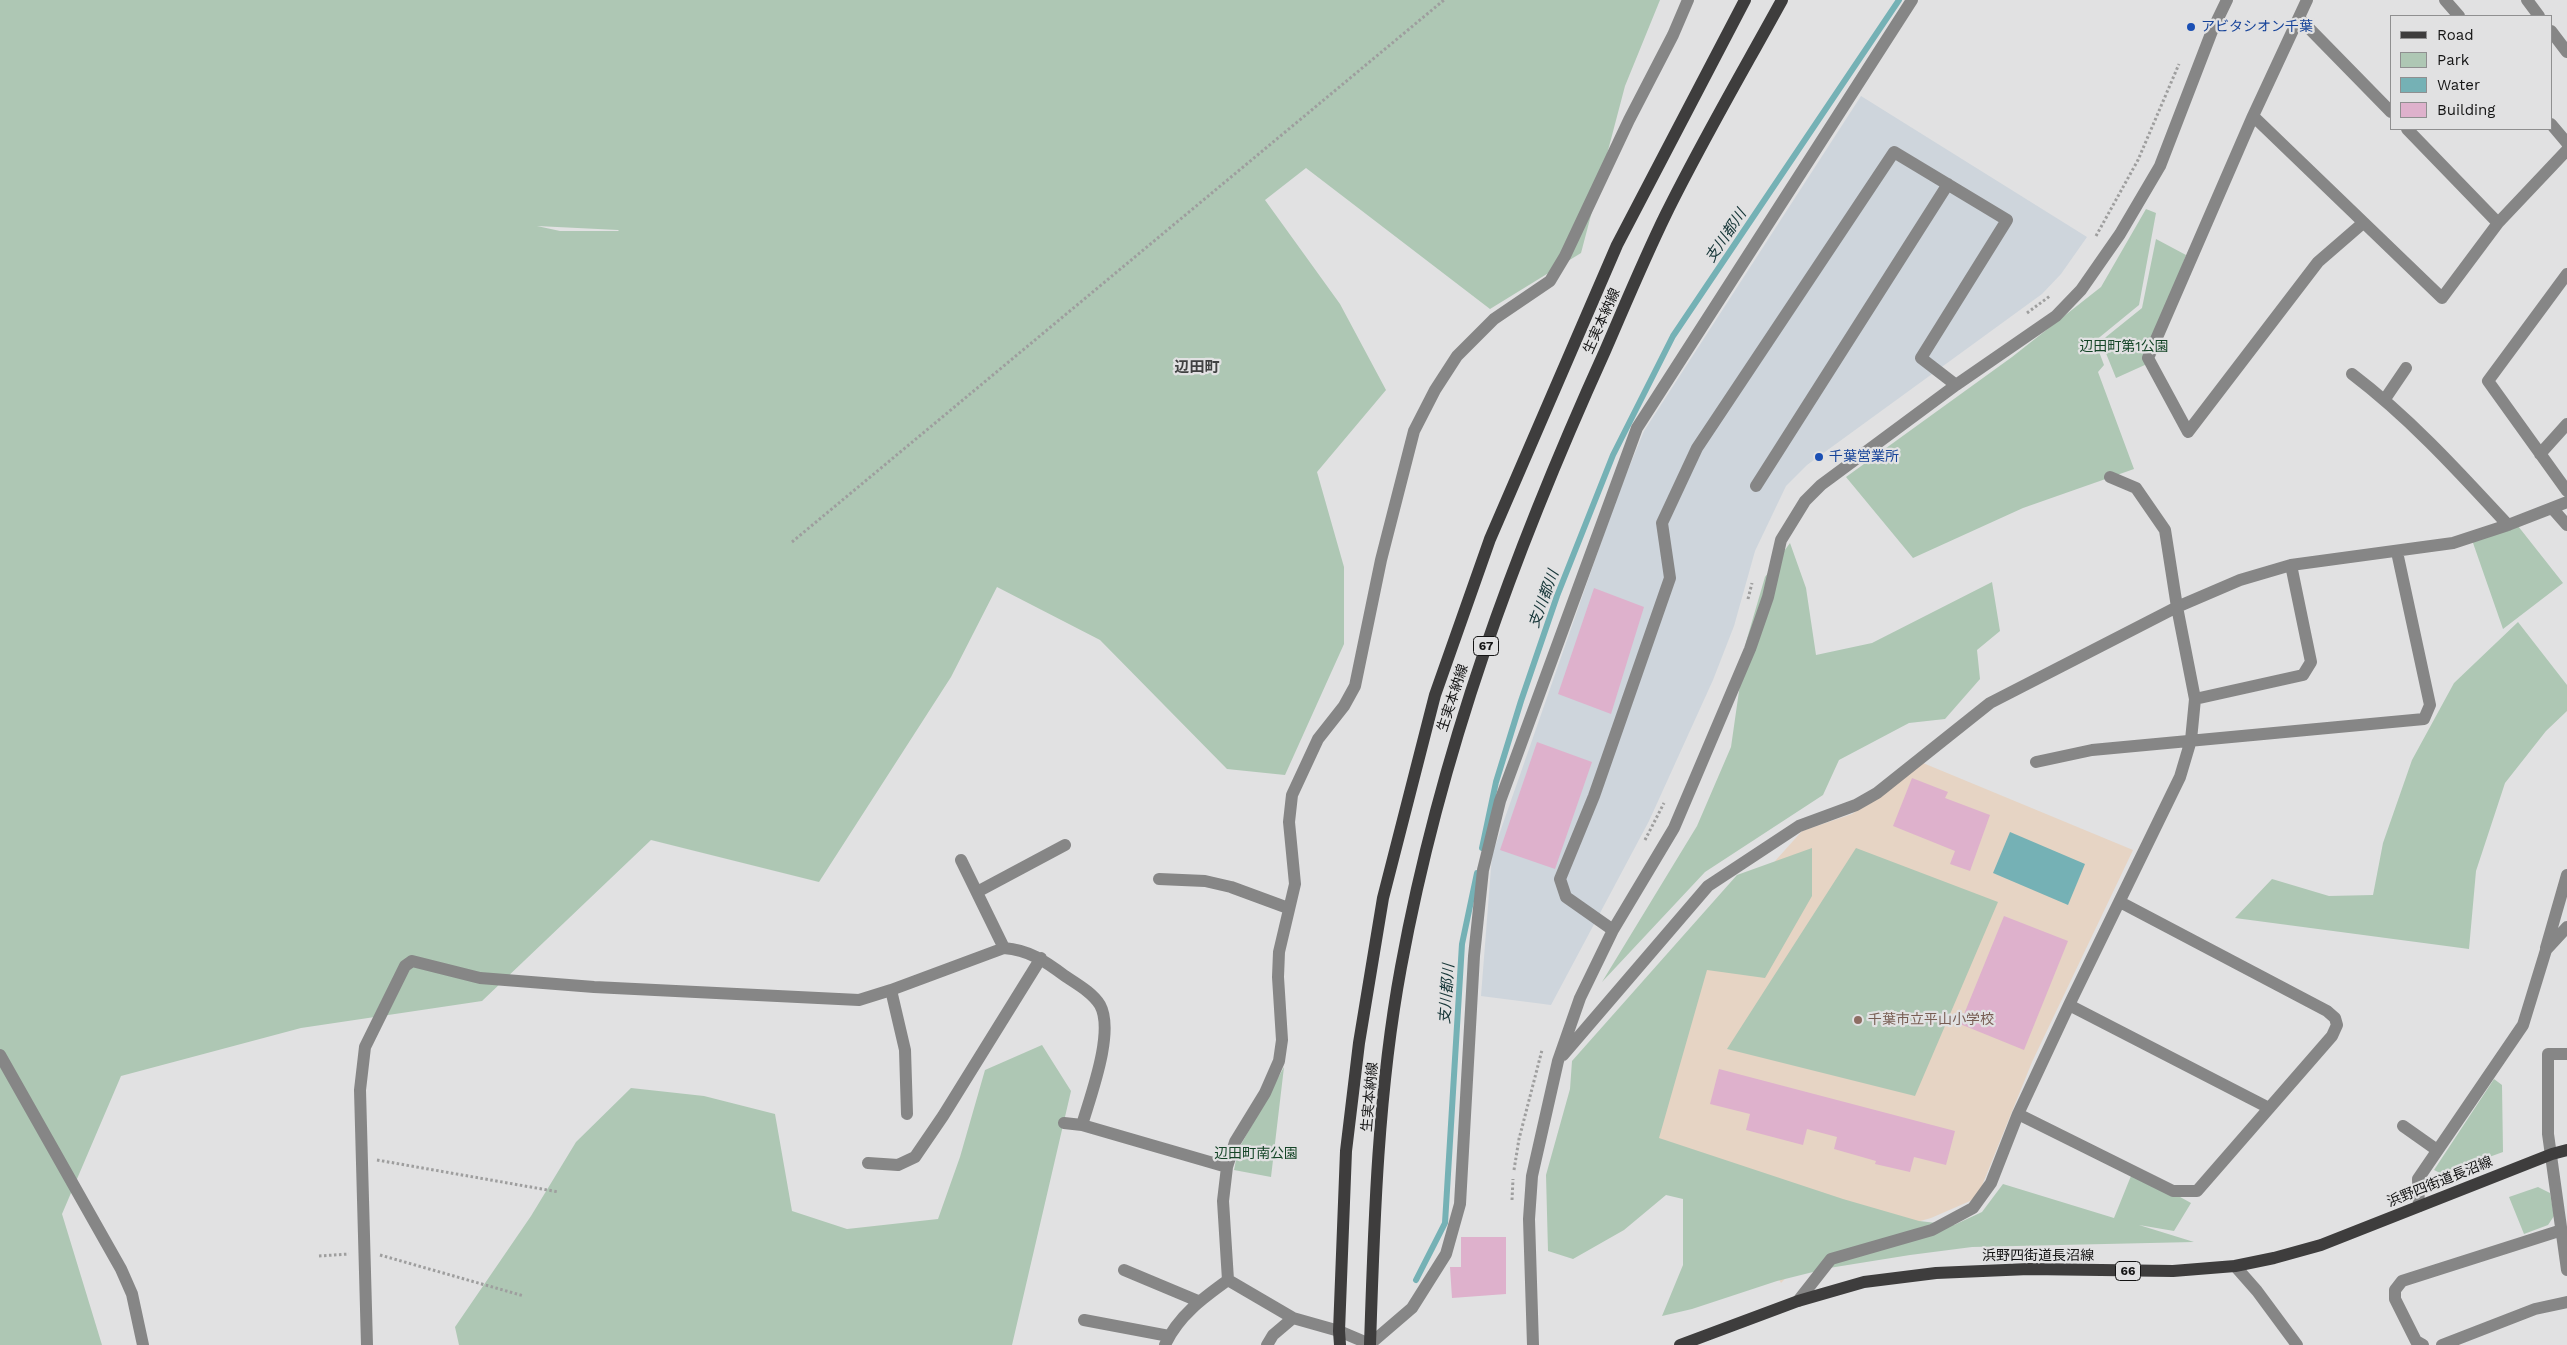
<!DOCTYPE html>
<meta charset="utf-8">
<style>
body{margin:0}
#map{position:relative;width:2567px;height:1345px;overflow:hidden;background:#e1e1e2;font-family:"Work Sans",sans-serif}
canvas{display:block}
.legend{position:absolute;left:2390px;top:15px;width:162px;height:115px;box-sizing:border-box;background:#e1e1e2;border:1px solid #8f8f90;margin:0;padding:6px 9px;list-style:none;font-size:15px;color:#141414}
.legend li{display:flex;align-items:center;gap:10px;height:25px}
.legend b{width:25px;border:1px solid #8f8f90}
</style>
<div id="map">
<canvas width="2567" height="1345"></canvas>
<ul class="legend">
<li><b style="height:6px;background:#3e3d3d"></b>Road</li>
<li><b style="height:14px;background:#aec7b4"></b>Park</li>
<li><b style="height:14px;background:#75b1b5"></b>Water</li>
<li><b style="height:14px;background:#deb1cc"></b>Building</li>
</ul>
</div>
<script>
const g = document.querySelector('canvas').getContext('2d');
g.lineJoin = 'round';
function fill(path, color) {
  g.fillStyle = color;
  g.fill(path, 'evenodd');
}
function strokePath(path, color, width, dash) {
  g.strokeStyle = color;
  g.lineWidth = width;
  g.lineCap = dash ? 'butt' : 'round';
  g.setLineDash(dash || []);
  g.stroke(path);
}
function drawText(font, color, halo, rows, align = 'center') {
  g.font = font + ' "Work Sans","Noto Sans JP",sans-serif';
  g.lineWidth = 4.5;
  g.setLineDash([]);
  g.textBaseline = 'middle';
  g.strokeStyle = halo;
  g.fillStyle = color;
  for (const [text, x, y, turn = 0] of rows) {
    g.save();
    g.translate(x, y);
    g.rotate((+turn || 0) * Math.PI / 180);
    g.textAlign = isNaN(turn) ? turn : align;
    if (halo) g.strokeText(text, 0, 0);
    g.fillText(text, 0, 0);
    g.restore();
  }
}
const built = new Path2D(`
 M1861,96L2087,237L2061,274L2042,294L1807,465L1786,486L1755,551L1734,626L1713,680L1649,821L1551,1005L1481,996L1492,855L1618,494L1644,431Z`);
const education = new Path2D(`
 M1923,763L2133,850L2032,1062L1977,1198L1931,1218L1811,1252L1781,1283L1745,1218L1642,1152L1671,977L1802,831L1852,814Z`);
const green = new Path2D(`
 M0,0H1660L1625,86L1581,253L1490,309L1306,168L1265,200L1340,304L1386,390L1317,472L1344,567V644L1285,775L1227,769L1100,640L997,587L951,677L819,882L651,840L482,1001L301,1028L121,1076L62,1214L102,1345H0ZM537,226L618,230L619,231H560Z
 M2146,209L2156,213L2139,305L2095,341L2104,365L2098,372L2134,469L2023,508L1913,558L1846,477L2012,357L2101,287Z
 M2156,239L2186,255L2147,364L2116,378L2101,341L2142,308Z
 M2518,526L2563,583L2503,629L2472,540Z
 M1790,543L1806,588L1816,655L1872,643L1992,582L2000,631L1977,650L1980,679L1945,719L1909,723L1839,760L1823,795L1705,872L1602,982L1697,826L1731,747L1746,642L1765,577Z
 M2518,622L2567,685V711L2546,731L2505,783L2476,871L2469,949L2235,918L2272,879L2329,896L2373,895L2383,843L2412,760L2454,683Z
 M1812,848V896L1765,978L1707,970L1659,1138L1843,1199L1919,1221L1954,1225L1982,1212L2003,1184L2114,1218L2133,1171L2191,1203L2174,1231L2139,1225L2194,1242L1972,1247L1910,1255L1829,1268L1777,1281L1692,1309L1662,1316L1683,1265V1199L1666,1195L1624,1230L1573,1259L1548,1251L1546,1175L1570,1089L1572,1061L1737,875Z
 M1856,848L1998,902L1915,1096L1727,1049Z
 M1042,1045L1071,1091L1012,1345H459L455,1327L531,1216L576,1142L631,1088L704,1096L775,1114L792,1211L847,1229L938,1219L960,1157L985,1070Z
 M1284,1067L1271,1177L1234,1170L1238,1150Z
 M2494,1079L2502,1085L2503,1152L2442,1174L2434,1170Z
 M2538,1187L2550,1193L2554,1216L2548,1225L2524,1234L2509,1197Z`);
const water = new Path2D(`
 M2010,832L2085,864L2068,905L1993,873Z`);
const stream = new Path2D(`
 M1482,848L1496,782L1521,701L1557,596L1613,455L1673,336L1899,0
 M1416,1280L1445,1223L1462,944L1477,873`);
const building = new Path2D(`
 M1594,588L1644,607L1611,714L1558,694Z
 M1537,742L1592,762L1555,869L1500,850Z
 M1912,778L1948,792L1945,798L1990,815L1970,871L1950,864L1955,851L1893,826Z
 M2004,916L2068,941L2024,1050L1960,1024Z
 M1719,1069L1955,1131L1946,1165L1914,1157L1910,1172L1875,1164L1876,1161L1834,1149L1837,1137L1807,1129L1803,1145L1746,1130L1750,1114L1710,1104Z
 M1461,1237H1506V1294L1452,1298L1450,1267H1461Z`);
const path = new Path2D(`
 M2096,236L2138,160L2179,64
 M2027,313L2050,296
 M792,542L1444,0
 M1748,599L1752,583
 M1645,840L1664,803
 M377,1160L559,1192
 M1514,1170L1519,1139L1542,1050
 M1512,1200L1513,1179
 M380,1255L524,1296
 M319,1256L349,1254`);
const minor = new Path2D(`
 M2307,0L2253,116L2148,358L2188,432L2318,262L2363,223
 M2445,0L2459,16
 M2527,0L2539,16
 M2299,18L2391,112
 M2551,31L2567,52
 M2253,116L2442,298L2498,223L2567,150
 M2551,124L2567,143
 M2407,129L2498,223
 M2567,274L2488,381L2567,491
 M2352,374C2410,418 2459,472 2508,525
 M2385,399L2406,368
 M2540,454L2567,424
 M1756,486L1948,184
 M2552,508L2567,525
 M2195,699L2303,675L2311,662L2291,565
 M2036,762L2092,750L2424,719L2430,705L2397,552
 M961,860L1004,948
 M1159,879L1205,881L1231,887L1288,908
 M977,892L1065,845
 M1613,930L1566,897L1560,879L1594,796L1670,578L1662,523L1697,448L1894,152L2007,220L1921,358L1956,385
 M2546,948L2567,875
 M891,990L905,1050L907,1114
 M2069,1005L2269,1108
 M2567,1054H2548V1134L2567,1270
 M0,1055L121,1269L132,1294L143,1345
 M1563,1055L1708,886L1799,826L1856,805L1877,793L1990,703L2177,607L2240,580L2291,565L2453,543L2508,525L2567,502
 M2018,1114L2173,1191H2197L2332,1036L2337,1025L2335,1018L2327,1011L2120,902
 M1064,1123L1082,1125L1227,1167
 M2403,1126L2437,1150
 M868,1163L898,1165L915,1157L943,1116L1041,958
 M2419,1206L2418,1179L2523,1025L2546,950L2567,927
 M2235,1266L2257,1291L2297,1345
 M1124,1270L1198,1301
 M1228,1280L1223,1201L1227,1167L1235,1142L1265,1093L1279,1061L1282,1040L1278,977L1279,952L1295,884L1289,822L1292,795L1318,739L1344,706L1355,686L1381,560L1414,431L1435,390L1457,356L1494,319L1550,281L1565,256L1629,120L1673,35L1688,0
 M1228,1280L1293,1318
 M1798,1301L1831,1259L1932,1230L1973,1208L1991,1183L2018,1114L2069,1005L2180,777L2191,740L2195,699L2177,607L2165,530L2136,488L2110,477
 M1084,1320L1169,1336
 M1370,1344L1412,1308L1446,1254L1460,1204L1474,956L1483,870L1500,801L1637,428L1912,0
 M367,1345L360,1090L365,1047L405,966L412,961L480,978L594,987L859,1000L891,990L1004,948C1029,950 1045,961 1065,976C1077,984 1093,993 1100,1005C1115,1032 1090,1097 1082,1125
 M1165,1345C1178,1316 1203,1298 1228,1280
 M1267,1345L1273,1335L1293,1318L1339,1331L1372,1345
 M1533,1345L1529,1219L1532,1176L1558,1061L1580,998L1613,930L1674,828L1750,649L1768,597L1781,540L1805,501L1821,485L1956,385L2056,316L2081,290L2120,234L2160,166L2212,31L2227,0
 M2423,1345L2416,1341L2395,1299V1290L2402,1281L2562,1230
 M2442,1345L2535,1309L2567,1302`);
const major = new Path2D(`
 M1340,1345L1339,1331L1346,1151L1359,1043L1383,898L1435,695L1490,539L1617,245L1745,0
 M1370,1345C1374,1220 1378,1091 1401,967C1441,750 1514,552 1605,351C1625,305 1644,259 1666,214C1702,141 1743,71 1782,0
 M1680,1345L1798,1301L1864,1282L1936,1273L2029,1269L2173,1271L2235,1266L2274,1258L2321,1245L2552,1154L2567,1150`);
const markers = [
 [2191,27,5,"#1a4fb4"],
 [1819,457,5,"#1a4fb4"],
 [1858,1020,5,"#8d6e63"]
];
const shields = [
 [1486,646,25],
 [2128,1271,25]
];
const shieldNames = [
 ["67",1486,646],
 ["66",2128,1271]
];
const transitNames = [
 ["アビタシオン千葉",2201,27],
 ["千葉営業所",1829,457]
];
const streetNames = [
 ["生実本納線",1602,321,-66],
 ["生実本納線",1453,698,-72],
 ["生実本納線",1370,1097,-85],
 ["浜野四街道長沼線",2440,1182,-22],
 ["浜野四街道長沼線",2038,1256]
];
const parkNames = [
 ["辺田町第1公園",2124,347],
 ["辺田町南公園",1256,1154]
];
const educationNames = [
 ["千葉市立平山小学校",1868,1020]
];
const waterNames = [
 ["支川都川",1726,236,-56],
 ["支川都川",1544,599,-70],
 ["支川都川",1447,994,-86]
];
const neighbourhoodNames = [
 ["辺田町",1197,368]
];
fill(built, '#ced5dc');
fill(education, '#e6d4c4');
fill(green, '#aec7b4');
fill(water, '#75b1b5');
strokePath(stream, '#75b1b5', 6);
fill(building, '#deb1cc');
strokePath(path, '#9e9e9e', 3, [2.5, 2.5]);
strokePath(minor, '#868686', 12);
strokePath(major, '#3e3d3d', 12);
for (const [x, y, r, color] of markers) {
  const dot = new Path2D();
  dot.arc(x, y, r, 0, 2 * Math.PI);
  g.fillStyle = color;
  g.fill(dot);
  strokePath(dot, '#e1e1e2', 2);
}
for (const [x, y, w] of shields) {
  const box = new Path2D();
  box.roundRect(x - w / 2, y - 9.5, w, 19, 4);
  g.fillStyle = '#e1e1e2';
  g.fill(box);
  strokePath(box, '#141414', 1);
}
drawText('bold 12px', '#141414', null, shieldNames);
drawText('14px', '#164399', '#e1e1e2', transitNames, 'left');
drawText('14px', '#141414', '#e1e1e2', streetNames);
drawText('14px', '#144527', '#e1e1e2', parkNames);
drawText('14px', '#785e54', '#e1e1e2', educationNames, 'left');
drawText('italic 15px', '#153537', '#e1e1e2', waterNames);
drawText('bold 15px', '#404141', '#e1e1e2', neighbourhoodNames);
</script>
